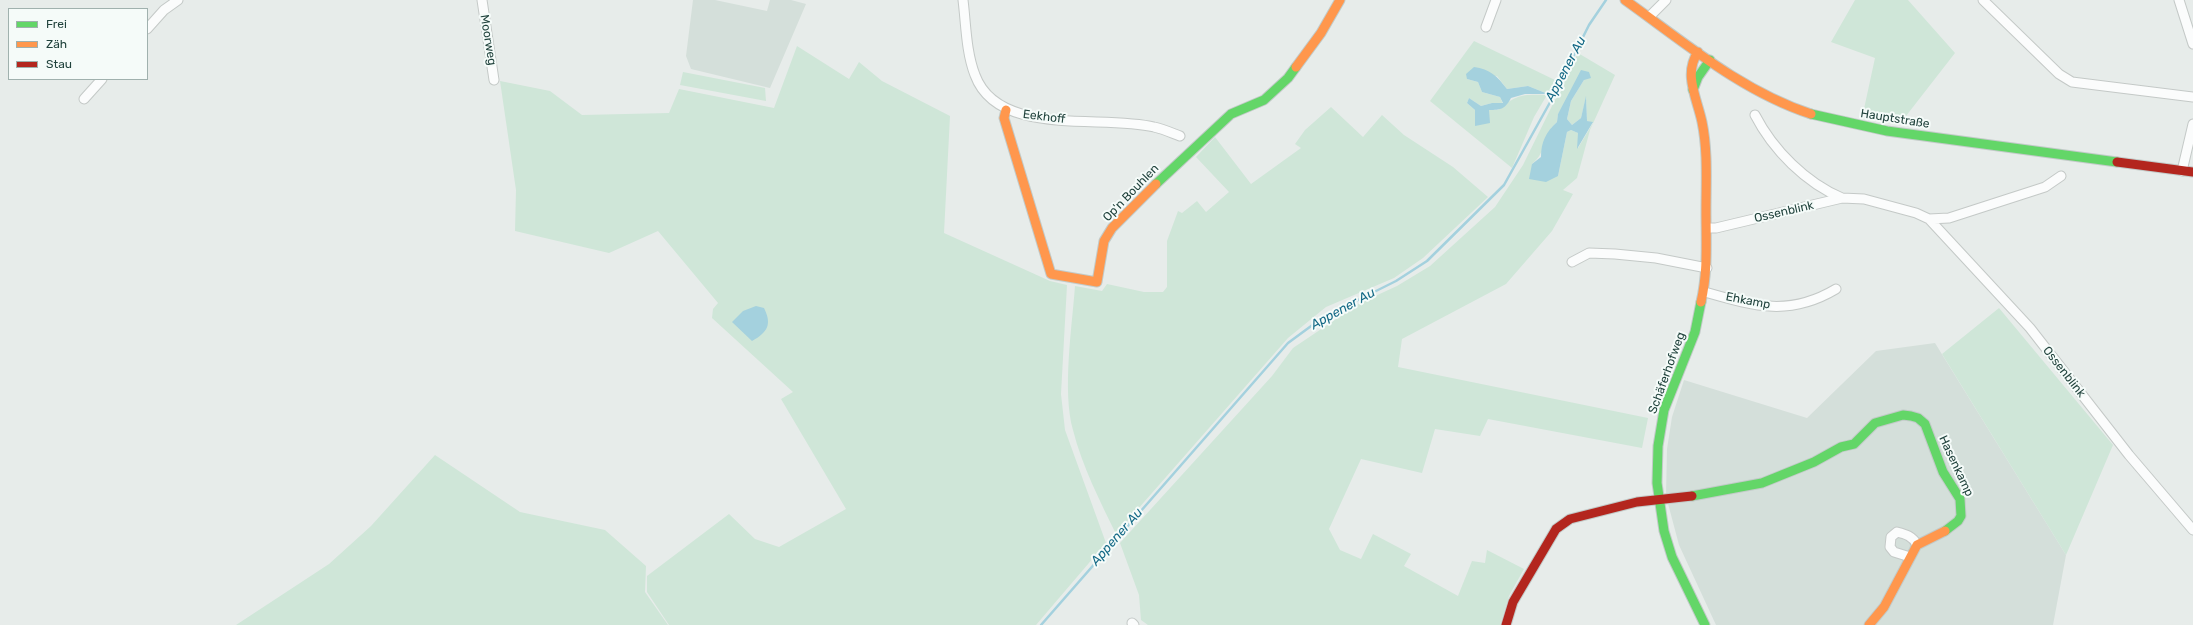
<!DOCTYPE html>
<meta charset="utf-8">
<style>
body{margin:0}
#map{position:relative;width:2193px;height:625px;overflow:hidden;background:#e7ecea;font-family:Rubik,sans-serif}
canvas{display:block}
.legend{position:absolute;left:8px;top:8px;width:140px;height:72px;box-sizing:border-box;background:#f5fbf9;border:1px solid #a0b1ae;margin:0;padding:5px 7px;list-style:none;font-size:12px;color:#21433d}
.legend li{display:flex;align-items:center;gap:8px;height:20px}
.legend b{width:20px;border:1px solid #a0b1ae}
</style>
<div id="map">
<canvas width="2193" height="625"></canvas>
<ul class="legend">
<li><b style="height:5px;background:#63d668"></b>Frei</li>
<li><b style="height:5px;background:#ff974d"></b>Zäh</li>
<li><b style="height:5px;background:#b3261e"></b>Stau</li>
</ul>
</div>
<script>
const g = document.querySelector('canvas').getContext('2d');
g.lineJoin = 'round';
function fill(path, color) {
  g.fillStyle = color;
  g.fill(path, 'evenodd');
}
function strokePath(path, color, width, dash) {
  g.strokeStyle = color;
  g.lineWidth = width;
  g.lineCap = dash ? 'butt' : 'round';
  g.setLineDash(dash || []);
  g.stroke(path);
}
function drawText(font, color, halo, rows, align = 'center') {
  g.font = font + ' Rubik,sans-serif';
  g.lineWidth = 4;
  g.setLineDash([]);
  g.textBaseline = 'middle';
  g.strokeStyle = halo;
  g.fillStyle = color;
  for (const [text, x, y, turn = 0] of rows) {
    g.save();
    g.translate(x, y);
    g.rotate((+turn || 0) * Math.PI / 180);
    g.textAlign = isNaN(turn) ? turn : align;
    if (halo) g.strokeText(text, 0, 0);
    g.fillText(text, 0, 0);
    g.restore();
  }
}
const built = new Path2D(`
 M693,0H715L767,11L770,0H791L806,4L770,88L691,69L686,56Z
 M1935,343L2066,555L2053,625H1716L1679,545L1666,496L1667,449L1672,417L1684,380L1807,418L1876,351Z`);
const green = new Path2D(`
 M1855,0H1908L1955,53L1899,125L1862,118L1875,58L1831,42Z
 M1474,41L1555,80L1548,94L1528,86L1507,89L1497,76L1467,79L1478,82L1482,92L1500,97L1503,104L1492,103L1481,106L1469,98L1467,103L1475,110V126L1489,110H1498C1516,94 1524,94 1547,95L1534,117L1512,168L1430,101Z
 M797,46L849,79L859,62L882,81L950,116L944,233L1050,281L1067,285L1061,394L1065,430L1106,543L1036,625H669L647,592V576L729,514L755,539L779,547L846,509L781,399L793,392L712,318L713,309L718,303L658,231L609,253L515,231L516,190L500,81L550,91L582,115L669,113L679,89L774,108Z
 M1578,53L1615,75L1590,130L1577,178L1563,190L1573,194L1552,231L1506,284L1402,339L1398,367L1648,418L1642,448L1488,419L1480,436L1435,429L1422,473L1361,459L1329,529L1340,550L1361,559L1373,534L1411,554L1404,566L1458,596L1472,561L1485,563L1487,550L1524,569L1509,596L1500,625H1148L1141,620L1139,595L1120,543L1272,376L1293,348L1360,303L1397,286L1430,266L1495,207L1523,165ZM1589,72L1571,101L1567,119L1572,125L1581,118L1586,97L1587,121L1593,123L1578,148V133L1571,130L1567,132L1558,176L1532,164C1548,151 1542,135 1557,122L1558,114Z
 M683,72L765,88L766,101L680,85Z
 M1331,107L1363,137L1382,115L1404,135L1453,167L1488,197L1423,258L1394,278L1326,307L1288,338L1116,534C1100,501 1082,466 1073,430C1062,391 1072,327 1075,286L1102,291L1107,284L1144,292H1163L1167,287V241L1178,211L1182,213L1197,201L1206,212L1229,192L1196,157L1215,137L1251,184L1301,148L1295,144L1305,130Z
 M1999,308L2113,445L2066,555L1942,354Z
 M435,455L520,512L605,530L646,566L645,592L668,625H236L329,564L371,526Z`);
const water = new Path2D(`
 M1474,67C1490,69 1497,76 1507,89L1528,86L1548,94H1525L1511,98C1505,109 1501,110 1489,110L1490,123L1475,126V110L1467,103L1469,98L1481,106L1492,103H1503L1500,97L1482,92L1478,82L1467,79L1466,74Z
 M1581,70L1589,72L1591,78L1584,80L1571,101L1567,119L1572,125L1581,118L1586,96L1587,121L1593,122L1577,149L1578,133L1571,130L1567,132L1558,176L1546,182L1529,179L1532,164L1541,157C1541,142 1546,132 1557,122L1558,114Z
 M756,306L764,308C772,324 768,332 752,341L732,322L743,311Z`);
const stream = new Path2D(`
 M1548,94L1553,97
 M1041,625L1288,343L1322,318L1396,281L1427,261L1504,185L1553,97L1589,25L1606,0`);
const street = new Path2D(`
 M482,0L494,80
 M963,0C966,24 966,52 975,75C998,138 1102,114 1154,127C1163,129 1172,133 1180,136
 M1983,0L2059,74L2072,82L2193,97
 M2179,0L2193,44
 M1649,17L1666,0
 M1486,27L1496,0
 M147,29L164,10L178,0
 M84,99L102,79
 M1755,115C1773,150 1806,183 1842,198
 M2182,171L2193,124
 M1929,219L2030,328L2129,455L2193,530
 M1707,228H1716L1842,198L1864,199L1916,213L1929,219L1949,218L2045,187L2061,176
 M1572,262L1589,253L1615,254L1656,258L1707,268
 M1705,292C1754,306 1789,317 1836,289
 M1910,557L1894,552L1890,547L1891,537L1897,532C1905,534 1913,536 1917,545
 M1132,623L1134,625`);
const fast = new Path2D(`
 M1693,90L1698,77L1710,60
 M1811,114L1887,131L2117,162
 M1156,184L1231,114L1264,100L1288,78L1296,67
 M1701,302L1695,332L1664,410L1658,446L1657,483L1664,531L1672,557L1705,625
 M1692,496L1762,483L1814,462L1841,447L1854,444L1875,423L1903,415L1911,416L1918,418L1925,424L1943,472L1960,499L1961,516L1958,521L1945,531`);
const slow = new Path2D(`
 M1625,0C1684,42 1741,91 1811,114
 M1698,52C1683,74 1697,98 1702,122C1708,151 1706,181 1706,211C1706,242 1708,272 1701,302
 M1296,67L1321,33L1340,0
 M1006,110L1004,118L1051,274L1097,282L1104,241L1112,228L1156,184
 M1869,625L1884,607L1917,545L1945,531`);
const jam = new Path2D(`
 M2117,162L2193,172
 M1506,625L1513,602L1556,529L1570,519L1637,502L1692,496`);
const streetNames = [
 ["Moorweg",488,40,81],
 ["Eekhoff",1044,117,7],
 ["Hauptstraße",1895,119,9],
 ["Op'n Bouhlen",1131,193,-46],
 ["Ossenblink",1784,212,-13],
 ["Ehkamp",1748,301,11],
 ["Ossenblink",2064,372,52],
 ["Schäferhofweg",1667,373,-70],
 ["Hasenkamp",1956,466,65]
];
const waterNames = [
 ["Appener Au",1566,69,-62],
 ["Appener Au",1343,309,-29],
 ["Appener Au",1117,537,-49]
];
fill(built, '#d4dfda');
fill(green, '#cfe6d8');
fill(water, '#a4d1de');
strokePath(stream, '#a4d1de', 2.5);
strokePath(street, '#c4c9c7', 11);
strokePath(fast, '#c2cac8', 11);
strokePath(slow, '#c2cac8', 11);
strokePath(jam, '#c2cac8', 11);
strokePath(street, '#fbfcfc', 9);
strokePath(fast, '#63d668', 9);
strokePath(slow, '#ff974d', 9);
strokePath(jam, '#b3261e', 9);
drawText('12px', '#21433d', '#f5fbf9', streetNames);
drawText('italic 13px', '#146986', '#f5fbf9', waterNames);
</script>
